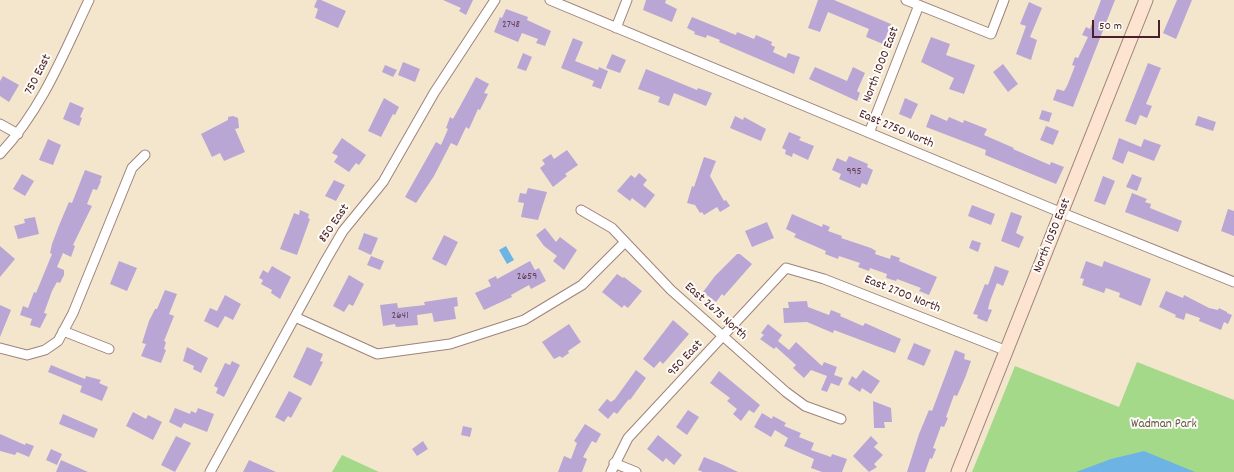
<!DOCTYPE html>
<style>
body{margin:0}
#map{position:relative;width:1234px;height:472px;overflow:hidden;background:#f4e6cd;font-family:Dekko,sans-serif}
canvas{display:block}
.scale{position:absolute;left:1092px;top:20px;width:68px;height:18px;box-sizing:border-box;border:2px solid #4a1f2b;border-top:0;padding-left:5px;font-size:12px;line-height:14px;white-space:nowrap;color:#4a1f2b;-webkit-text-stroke:3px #fdfcf7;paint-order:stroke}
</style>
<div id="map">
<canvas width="1234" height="472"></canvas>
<div class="scale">50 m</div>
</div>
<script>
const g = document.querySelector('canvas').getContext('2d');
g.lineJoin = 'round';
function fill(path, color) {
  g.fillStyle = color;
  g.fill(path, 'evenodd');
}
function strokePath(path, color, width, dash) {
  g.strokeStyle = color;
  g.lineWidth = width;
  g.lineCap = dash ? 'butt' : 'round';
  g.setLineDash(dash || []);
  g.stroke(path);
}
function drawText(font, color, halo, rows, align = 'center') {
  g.font = font + ' Dekko,sans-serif';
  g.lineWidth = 4;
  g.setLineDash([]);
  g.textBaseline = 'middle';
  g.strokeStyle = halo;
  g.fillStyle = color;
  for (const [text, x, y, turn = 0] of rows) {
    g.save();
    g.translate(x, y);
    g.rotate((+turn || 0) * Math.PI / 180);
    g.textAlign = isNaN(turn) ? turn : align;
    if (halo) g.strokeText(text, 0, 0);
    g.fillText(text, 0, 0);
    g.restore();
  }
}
const green = new Path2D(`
 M1137,362L1234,400V472H972L1015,366L1119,407Z
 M342,455L379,472H332Z`);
const water = new Path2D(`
 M506,246L514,260L507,264L499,250Z
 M1144,451L1195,472H1076L1111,459Z`);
const building = new Path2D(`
 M317,0H321L346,11L338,28L315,18L318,9L314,7Z
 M443,0H473L466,15L459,11L461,8Z
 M646,0H666L665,3L677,9L672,22L643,10Z
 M818,0H834L891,24L883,44L866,37L869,29L828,12L820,32L808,28Z
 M1101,0H1115L1073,107L1053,100L1057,89L1064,91L1067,86L1075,66L1072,65L1075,57L1078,58L1088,37L1082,35L1086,27L1090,29Z
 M1177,0H1192L1176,39L1163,33Z
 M1029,2L1042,8L1030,37L1037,40L1031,60L1016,54L1026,26L1020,24Z
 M506,9L528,17L527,20L551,31L545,46L536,43L538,39L522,33L518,42L494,32L500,17L502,18Z
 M692,17L736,35L737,32L754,39L756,35L772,42L771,45L775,47L773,52L786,58L788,53L800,57L794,74L719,42L720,40L707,35L706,38L694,34L695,32L687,28Z
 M931,37L950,44L946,55L975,65L964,94L949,89L954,78L921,62Z
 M573,38L583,42L575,61L598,70L599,67L608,71L601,89L592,86L594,81L561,68Z
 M523,53L532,57L526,71L517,68Z
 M612,54L626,60L620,73L606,68Z
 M403,62L420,69L415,82L398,75Z
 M1148,63L1161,68L1146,104L1152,106L1147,118L1140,115L1136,125L1125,121Z
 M1003,64L1018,84L1008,92L993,72Z
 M385,65L397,70L393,77L382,72Z
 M815,67L847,81L853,67L865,73L857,91L860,93L857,101L809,79Z
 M646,69L697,90L698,88L712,93L706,106L674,93L669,106L658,102L660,97L638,89Z
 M3,76L19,85L9,102L0,96V81Z
 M476,77L489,84L484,93L488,94L480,110L478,109L469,129L466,127L457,146L451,143L434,176L416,203L405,197L436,142L441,145L448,129L446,128L450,117L453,119Z
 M384,98L399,107L395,115L393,114L381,137L368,131Z
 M905,98L918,104L911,119L899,114Z
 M70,102L84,108L80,117L82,118L79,126L63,119Z
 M1042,110L1052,113L1049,122L1039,119Z
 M931,114L947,121L949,117L963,123L964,120L987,129L984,135L1014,148L1013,149L1050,165L1051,162L1064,167L1056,184L985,155L986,150L926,127Z
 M233,116L238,118L239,128L235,129L245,152L224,161L220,153L212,157L201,134L228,120V117Z
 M735,116L743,120L744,117L766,129L761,141L730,128Z
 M1198,116L1216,122L1213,131L1195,125Z
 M1046,126L1059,131L1053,145L1040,140Z
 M789,132L801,137L799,140L814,146L808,160L793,153L792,157L785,154L786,150L782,148Z
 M342,138L366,155L359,165L356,163L349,172L334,162L338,156L332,153Z
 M1119,138L1141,147L1144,139L1161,145L1154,161L1128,151L1123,164L1112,159Z
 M48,139L61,145L53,165L39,160Z
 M567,150L578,165L565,174L567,176L553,187L540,168L545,164L542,160L551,154L554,159Z
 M849,156L868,164L867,167L873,170L867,185L862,183L860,188L839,179L841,174L832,170L837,158L846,162Z
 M704,157L716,161L710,176L724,201L726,200L730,206L720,212L717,207L704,215L702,212L700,213L695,205L687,203L692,186L694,187Z
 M85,170L102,176L100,181H101L97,190L93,189L87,204L92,206L73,245L75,246L71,257L63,253L57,267L64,270V275L60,283L57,282L52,291L44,313L47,314L40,328L30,325L32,319L20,315L23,306L28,308L34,292L36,293L52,254L50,253L52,244L60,223L69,202L72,203Z
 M639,173L647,180L643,185L655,195L645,208L632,198L630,201L617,191L631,175L635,178Z
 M22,174L34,181L25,196L13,189Z
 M1132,174L1142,178L1137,191L1126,187Z
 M1103,176L1115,181L1105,205L1094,201Z
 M334,180L345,185L336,201L325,196Z
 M528,188L547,192L538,220L521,217L524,203L518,202L520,193L526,194Z
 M1132,193L1147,199L1145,202L1151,204L1150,208L1182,221L1178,232L1125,212Z
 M972,205L995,214L991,225L968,216Z
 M1228,209L1234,211V236L1221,231Z
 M300,210L309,214L308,218L310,219L297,255L280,249L294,213L299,215Z
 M1011,212L1022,216L1016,233L1024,237L1019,248L1001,241Z
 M792,214L822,227L823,224L830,227L828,231L842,236L841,238L871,248L876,251L875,254L890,259L891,255L900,258L899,261L937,277L929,295L919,291L921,288L897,279L896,281L886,278L887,274L870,268L869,271L858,267L860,263L839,256L838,259L825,254L826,251L794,237L796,234L786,229Z
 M35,217L39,234L18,239L14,226L25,223L24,219Z
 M767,222L774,238L752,247L745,231Z
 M545,228L556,242L560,237L577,250L564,270L553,261L557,256L544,246L536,235Z
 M364,233L378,238L371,255L358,249Z
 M444,235L458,242L446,266L432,259Z
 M972,240L981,243L978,252L969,248Z
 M0,246L15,259L0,277Z
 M737,254H740L752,264L724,296L722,294L716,302L703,292L715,276Z
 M371,256L384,261L380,270L367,265Z
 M119,261L137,268L127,291L110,284Z
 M530,261L535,270L539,268L546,281L531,289L529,285L511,295L512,297L484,310L475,293L491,286L488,280L496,276L497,279Z
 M1086,261L1102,267L1104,261L1151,279L1141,306L1119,297L1120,293L1106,288L1104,293L1082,285L1084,279L1080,278Z
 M272,266L291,277L280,299L271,293L272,290L261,284L263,280L259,278L263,270L268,273Z
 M995,266L1009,271L1003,286L997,283L990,301L988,309L992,310L987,322L977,318L978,315L973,314L985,284L988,285Z
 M617,274L623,278L624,277L642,291L628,308L624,305L622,308L602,292Z
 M349,275L364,284L353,306L349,304L344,312L333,306Z
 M165,290L177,294L169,314L174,316L164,341L166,342L164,349L166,350L161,363L141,356L146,344L142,343L149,321L155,309H157Z
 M1166,291L1183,298L1184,295L1209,308L1218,310L1219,308L1227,312V313L1232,315L1228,324L1224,322L1221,330L1199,321L1200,318L1186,313L1184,320L1175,317L1176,315L1159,307Z
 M225,295L241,304L233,320L225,316L218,328L204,321L210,308L217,311Z
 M457,297L458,306L454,307L456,319L434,322L432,313L417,315L418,325L396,327L395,324L383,326L380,305L397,303L398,308L425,305L424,302Z
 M807,301L808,307L829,315L831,310L841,314L840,316L863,326L865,323L901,339L895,353L834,330L833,333L807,322L784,323L783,308H789L788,302Z
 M0,305L11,310L0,337Z
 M673,320L689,334L663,364L660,361L654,368L643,359Z
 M569,324L581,342L568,351L569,353L562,358L560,356L554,359L542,342Z
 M768,324L782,335L778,341L789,350L796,342L822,366L824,362L837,367L834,375L843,378L839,386L831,383L827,392L821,390L827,376L811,370L804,378L793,368L796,365L776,347L774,349L760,339L764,335L761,333Z
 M914,343L931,350L924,366L907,359Z
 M187,347L208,358L201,373L193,369L194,366L183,361Z
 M307,347L323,354L320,361L323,362L311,386L293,377Z
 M955,350L965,354L964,359L971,361L965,378L957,396L954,395L946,417L948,418L944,427L941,426L933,448L936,449L932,459L930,458L925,472H907L919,434L929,410L932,411Z
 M232,361L240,365L224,397L216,393L218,388L214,386L225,363L230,365Z
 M51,365L85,379L86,376L101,380L99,383L108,387L102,401L80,392L82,386L48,372Z
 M636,370L646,378L630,400L629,399L617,414L614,412L608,419L598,410L607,399L611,402L615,399Z
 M863,370L880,381L871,394L862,388L860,392L848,384L852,376L856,379Z
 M719,371L760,405L754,413L749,410L741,421L733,414L737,409L727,401L730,398L710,383Z
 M289,391L302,398L291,418L288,416L284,422L275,417Z
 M873,401L891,408L892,422H884L885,428H874Z
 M175,408L190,414L191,411L196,413L198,408L214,414L207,432L184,423L181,428L169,422Z
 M688,410L699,417L687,435L676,427Z
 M133,412L146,419L148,415L162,422L153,440L126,426Z
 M762,413L772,419L773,416L786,423L784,426L801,433L799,437L814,443L811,450L831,457L832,454L847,459L842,472H822L811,468L814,459L784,446L788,438L775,430L771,437L754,427Z
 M63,414L98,429L94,438L59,424Z
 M585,424L601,434L596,443L592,441L583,457L587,459L582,472H558L564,456L571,459L577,443L574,441Z
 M463,426L472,428L470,437L461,435Z
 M0,434L25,445L26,443L34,446L29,457L17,452L15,455L0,451Z
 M658,435L682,455L674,465L666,458L663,462L647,449Z
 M176,436L191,443L175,472L161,465Z
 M871,436L878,443L874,447L883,455L874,464L877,467L869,472L853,456Z
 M423,441L428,449L417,456L412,449Z
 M51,449L62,454L57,465L46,460Z
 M704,457L721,464L738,472H703L698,470Z
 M61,460L88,472H56Z
 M249,460L276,472H243Z`);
const street = new Path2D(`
 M550,0L1050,208L1234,282
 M906,0L991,34L1004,0
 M616,28L627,0
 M0,124L18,134
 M869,133L919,5
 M0,154C42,109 63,55 89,0
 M581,210L612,228L671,290L786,392L805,406L841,419
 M295,317L377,354L450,344L524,320L582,285L625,242
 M63,331L109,349
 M0,348L27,355L45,350L58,341L73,313L132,168L145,155
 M614,463L636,472
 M210,472L326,260L343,231L383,182L434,93L495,0
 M611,472L628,438L786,268L824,279L1007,351`);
const secondary = new Path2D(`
 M958,472L1146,0`);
const numberNames = [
 ["2748",511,25],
 ["995",854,172],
 ["2659",527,277],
 ["2641",400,316]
];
const streetNames = [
 ["North 1000 East",882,65,-69],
 ["750 East",39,75,-63],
 ["East 2750 North",896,130,23],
 ["850 East",335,224,-55],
 ["North 1050 East",1053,236,-68],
 ["East 2700 North",902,295,22],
 ["East 2675 North",715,312,42],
 ["950 East",686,359,-47]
];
const parkNames = [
 ["Wadman Park",1164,425]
];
fill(green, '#a4d98a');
fill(water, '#6db4e4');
fill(building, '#b9a6d5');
strokePath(street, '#9f827c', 11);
strokePath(secondary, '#9f827c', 15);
strokePath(street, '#fff', 9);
strokePath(secondary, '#fde4d1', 13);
drawText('11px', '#664156', null, numberNames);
drawText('13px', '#4a1f2b', '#fdfcf7', streetNames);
drawText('13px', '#655748', '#fdfcf7', parkNames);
</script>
